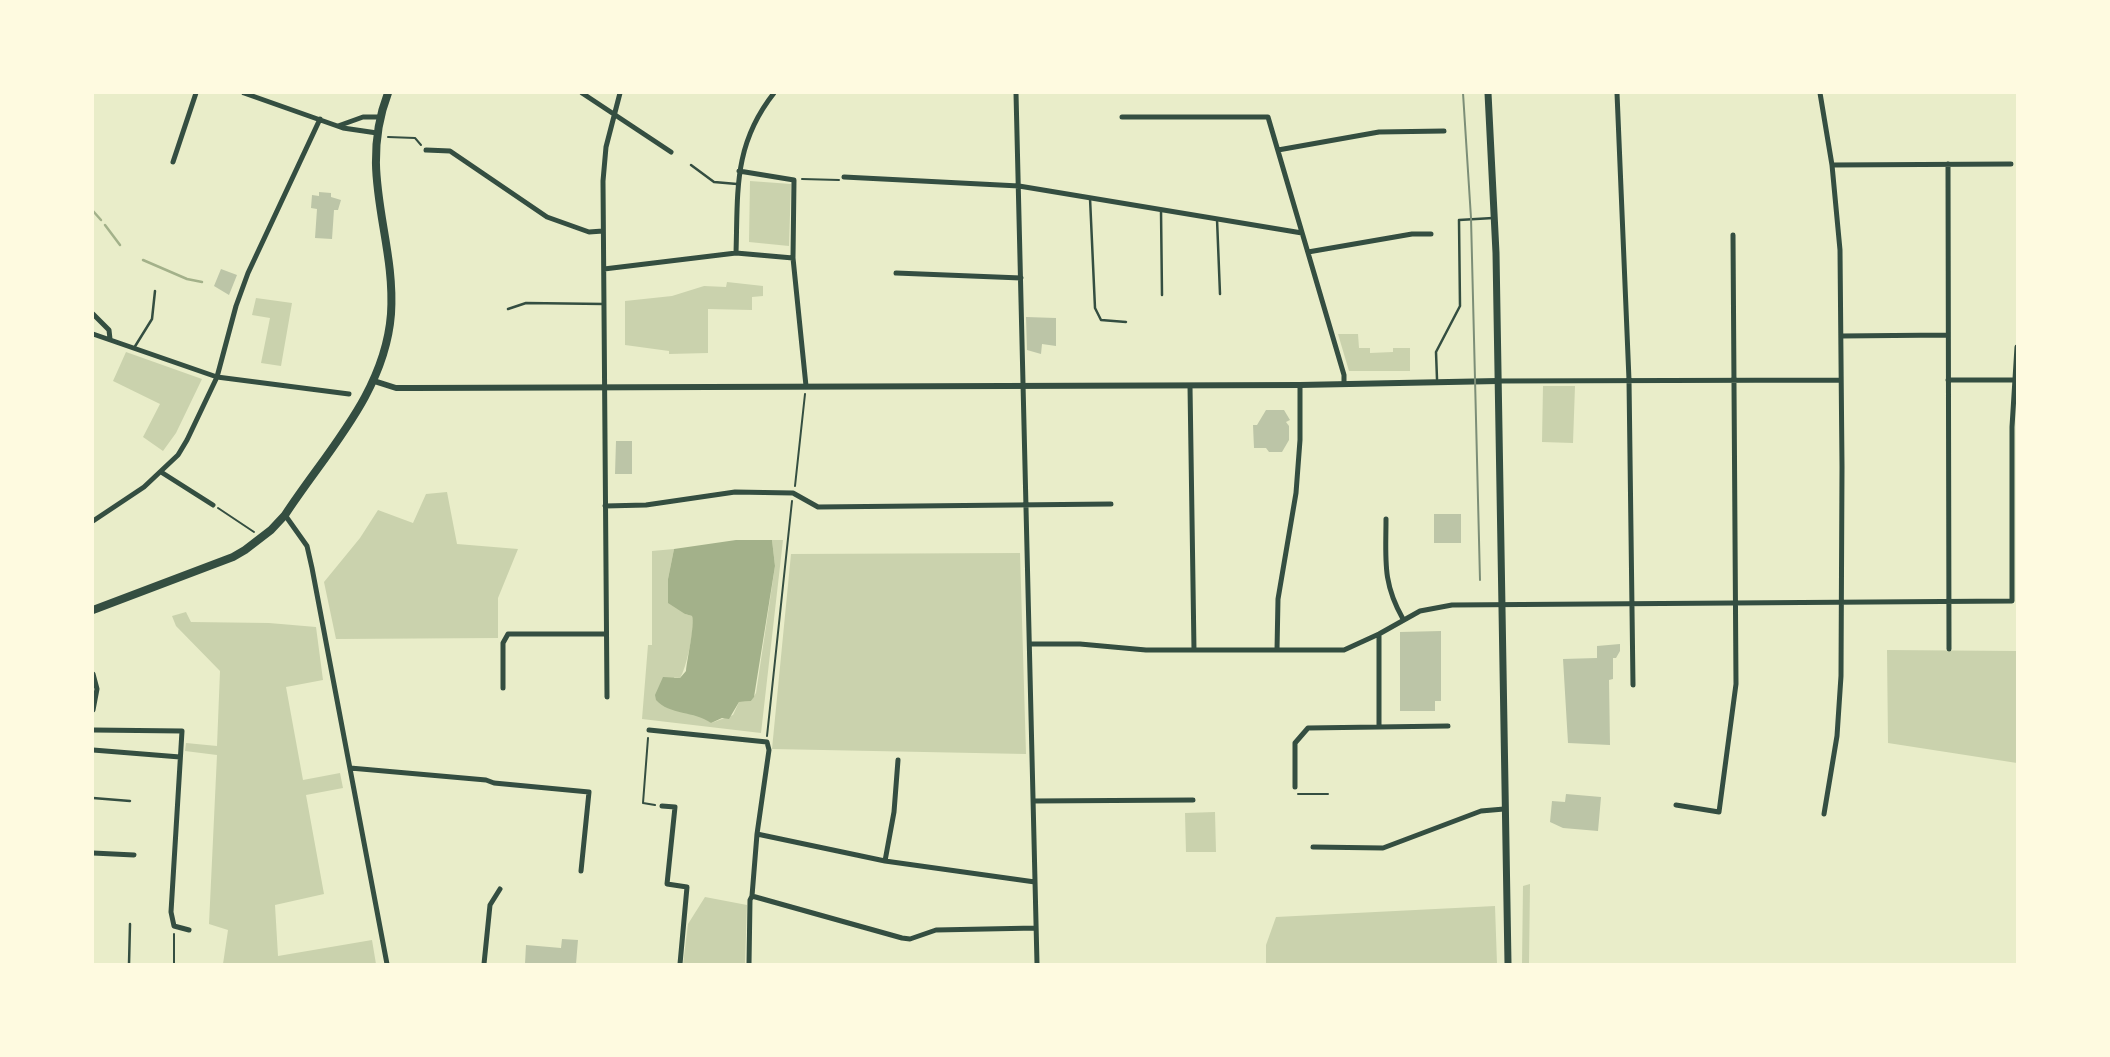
<!DOCTYPE html>
<style>
body{margin:0}
#map{position:relative;width:2110px;height:1057px;overflow:hidden;background:#e9edc9;font-family:"Archivo Narrow",sans-serif}
canvas{display:block}
.frame{position:absolute;inset:0;border:94px solid #fefae0;pointer-events:none}
</style>
<div id="map">
<canvas width="2110" height="1057"></canvas>
<div class="frame"></div>
</div>
<script>
const g = document.querySelector('canvas').getContext('2d');
g.lineJoin = 'round';
function fill(path, color) {
  g.fillStyle = color;
  g.fill(path, 'evenodd');
}
function strokePath(path, color, width, dash) {
  g.strokeStyle = color;
  g.lineWidth = width;
  g.lineCap = dash ? 'butt' : 'round';
  g.setLineDash(dash || []);
  g.stroke(path);
}
const green = new Path2D(`
 M750,181L791,184L789,246L749,242Z
 M727,282L763,286V296L752,297V310L708,309V353L669,354V351L625,345V301L672,296L704,286L726,287Z
 M256,298L292,303L281,366L261,363L270,318L252,315Z
 M1338,334H1358L1359,348H1370V353L1393,352V348H1410V371H1349Z
 M126,352L202,379L176,433L163,451L143,437L160,404L113,381Z
 M1543,386H1575L1573,443L1542,442Z
 M447,492L457,544L518,549L498,598V638L336,639L324,582L360,538L378,510L413,523L426,494Z
 M772,540H783L761,733L642,719L648,645H652V551L674,549L668,579L685,614L692,616C696,625 686,670 680,678L674,677L681,712L702,716L711,723L733,715L739,702L751,701L756,693L775,566Z
 M1020,553L1026,754L772,749L791,554Z
 M186,612L191,622L269,623L316,627L323,680L286,687L303,780L340,773L343,788L306,795L324,894L275,905L278,956L372,940L376,964H223L228,930L209,924L217,755L185,751L186,743L217,746L220,671L176,626L172,616Z
 M1887,650L2017,651V763L1888,743Z
 M1215,812L1216,852H1186L1185,813Z
 M1530,884L1529,964H1522L1523,886Z
 M705,897L747,905L745,964H683L688,924Z
 M1495,906L1497,964H1266V945L1276,917Z`);
const water = new Path2D(`
 M736,540H772L775,566L754,697L751,701L739,702L729,719L722,718L711,723C695,711 669,715 656,700L655,695L663,677L680,678L686,671C687,660 695,624 692,616L685,614L668,603V579L674,549Z`);
const stream = new Path2D(`
 M93,211L101,220
 M105,225L120,245
 M143,260L187,279L202,282`);
const building = new Path2D(`
 M319,192L331,193V197L341,200L338,210H334L332,239L315,238L317,209L311,208L312,195L319,196Z
 M221,269L237,275L229,295L214,286Z
 M1026,317L1056,318V346L1042,344L1041,354L1027,350Z
 M1266,410H1284L1290,420L1286,422L1289,426V440L1282,452H1269L1266,448H1254L1253,425H1257Z
 M616,441H632V474H615Z
 M1434,514H1461V543H1434Z
 M1441,631V701H1435V711H1400V632Z
 M1620,644V651L1616,658H1613V679L1609,680L1610,745L1568,743L1563,659L1597,658V646Z
 M1566,794L1601,797L1598,831L1563,828L1550,822L1552,801L1565,802Z
 M562,939L578,940L576,964H525L526,945L561,948Z`);
const path = new Path2D(`
 M388,137L415,138L421,145
 M802,179L839,180
 M795,486L805,394
 M218,508L254,532
 M767,736L792,501
 M648,738L643,803L655,805
 M1298,794H1328
 M174,964V934`);
const service = new Path2D(`
 M691,165L714,182L737,184
 M1090,198L1095,308L1101,320L1126,322
 M1161,210L1162,295
 M1217,219L1220,294
 M508,309L526,303L604,304
 M134,348L152,319L155,291
 M1437,379L1436,352L1460,306L1459,220L1493,218
 M93,798L130,801
 M129,964L130,924`);
const minor = new Path2D(`
 M244,93L343,128L377,133
 M582,93L671,152
 M774,93C733,145 738,191 736,253L793,258L806,386
 M1016,93L1037,964
 M1617,93L1629,380L1633,685
 M1820,93L1832,165L1840,250L1842,467L1841,676L1837,736L1824,814
 M1122,117H1268L1344,375V384
 M338,126L363,117H380
 M426,150L450,151L547,217L589,232L603,231
 M1278,150L1379,132L1444,131
 M173,162L196,93
 M1948,164L1949,649
 M1832,165L2011,164
 M739,171L794,180L793,258
 M844,177L1019,186L1302,233
 M1308,252L1412,234H1431
 M604,269L736,253
 M896,273L1021,278
 M93,314L109,330L110,339
 M93,334L217,377L349,394
 M1841,336L1947,335
 M1948,380H2014
 M1498,381L1841,380
 M1190,386L1194,650
 M161,472L213,505
 M605,506L646,505L735,492L793,493L818,507L1111,504
 M285,515L307,546L312,568L387,964
 M1386,519C1386,560 1382,582 1403,619
 M93,521L144,487L178,455L187,440L217,377L236,306L248,273L320,119
 M1379,634V726
 M1031,644H1080L1146,650H1344L1379,634L1420,611L1452,605L2012,601V427L2017,347
 M1277,650L1278,599L1296,493L1300,440V385
 M93,674L97,689L93,710
 M503,688V643L508,634H606
 M607,697L603,181L606,147L620,93
 M93,730L182,731L171,912L174,926L189,930
 M649,730L767,742L769,750L757,834L752,896L750,900L749,964
 M93,750L180,757
 M350,768L486,780L494,783L589,792L581,871
 M1295,787V743L1308,728L1448,726
 M1033,801L1193,800
 M1676,805L1719,812L1736,684L1733,235
 M662,806L675,807L667,884L687,887L680,964
 M757,834L885,861L1035,882
 M1313,847L1383,848L1481,811L1504,809
 M93,853L134,855
 M885,861L894,812L898,760
 M752,896L902,938L910,939L936,930L1036,928
 M484,964L490,905L500,889`);
const tertiary = new Path2D(`
 M374,381L396,388H413L1300,385L1498,381`);
const secondary = new Path2D(`
 M1488,93L1496,253L1508,964`);
const primary = new Path2D(`
 M93,610L233,557L245,550L271,530L285,515C326,452 385,393 391,314C396,236 357,174 388,93`);
const tram = new Path2D(`
 M1463,93L1471,218L1480,580`);
fill(green, '#cad2ad');
fill(water, '#a3b18a');
strokePath(stream, '#a3b18a', 2.5);
fill(building, '#bcc5a7');
strokePath(path, '#344e41', 2);
strokePath(service, '#344e41', 2.5);
strokePath(minor, '#344e41', 5);
strokePath(tertiary, '#344e41', 6);
strokePath(secondary, '#344e41', 7);
strokePath(primary, '#344e41', 8);
strokePath(tram, '#7c8e77', 2);
</script>
